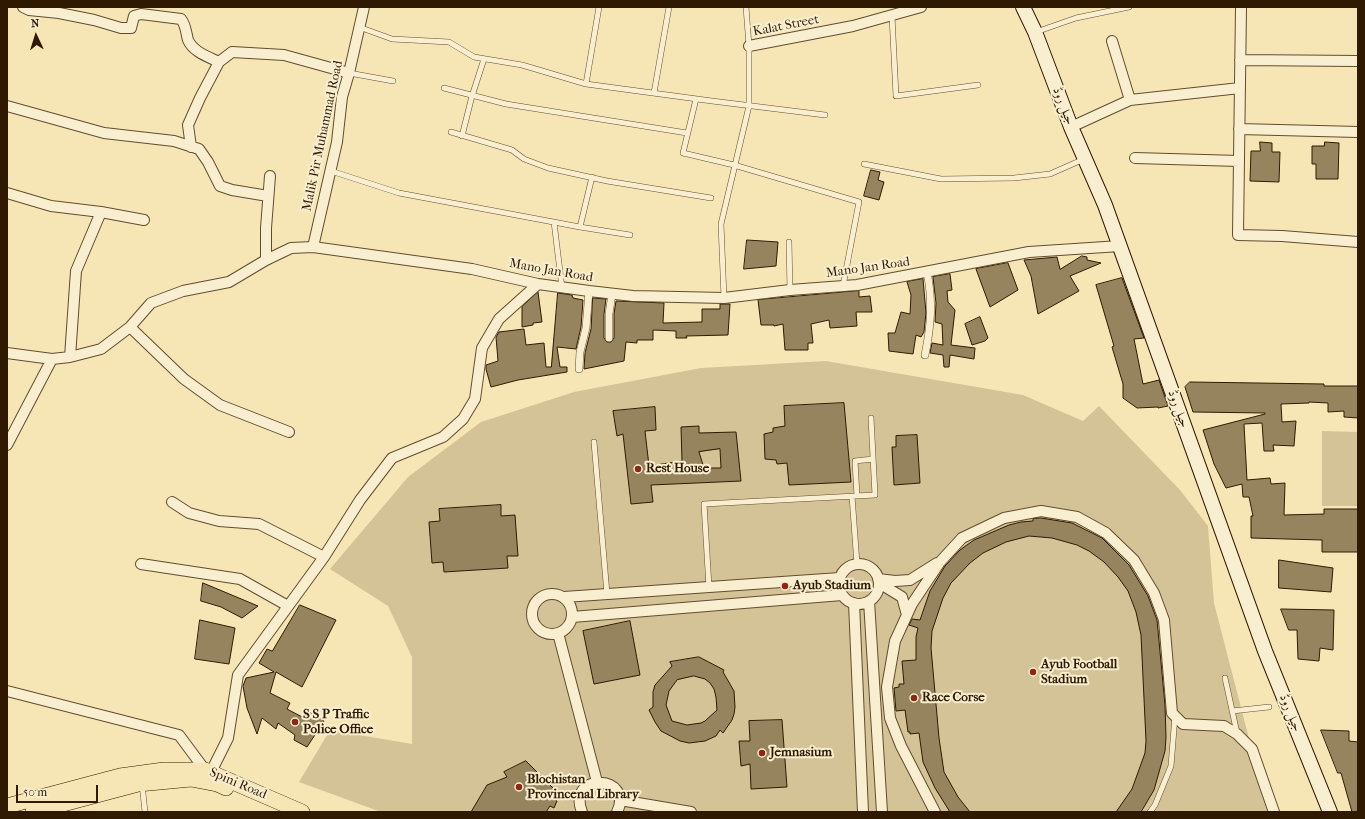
<!DOCTYPE html>
<meta charset="utf-8">
<style>
body{margin:0}
#map{position:relative;width:1365px;height:819px;overflow:hidden;background:#f6e6b6;font-family:"IM FELL French Canon",serif}
canvas{display:block}
.frame{position:absolute;inset:0;border:8px solid #2f1a01;pointer-events:none}
.north{position:absolute;left:16px;top:16px;width:40px;height:40px;-webkit-text-stroke:3px #f9efd0;paint-order:stroke;rotate:356deg;font-size:11px;font-weight:700;line-height:16px;text-align:center;color:#2f1a01}
.north::after{content:'';display:block;margin:auto;width:14px;height:18px;background:#2f1a01;clip-path:polygon(50% 0,100% 100%,50% 72%,0 100%)}
.scale{position:absolute;left:16px;top:785px;width:82px;height:18px;box-sizing:border-box;border:2px solid #2f1a01;border-top:0;padding-left:5px;font-size:12px;line-height:14px;white-space:nowrap;color:#2f1a01;-webkit-text-stroke:3px #f9efd0;paint-order:stroke}
</style>
<div id="map">
<canvas width="1365" height="819"></canvas>
<div class="frame"></div>
<div class="north">N</div>
<div class="scale">50 m</div>
</div>
<script>
const g = document.querySelector('canvas').getContext('2d');
g.lineJoin = 'round';
function fill(path, color) {
  g.fillStyle = color;
  g.fill(path, 'evenodd');
}
function strokePath(path, color, width, dash) {
  g.strokeStyle = color;
  g.lineWidth = width;
  g.lineCap = dash ? 'butt' : 'round';
  g.setLineDash(dash || []);
  g.stroke(path);
}
function drawText(font, color, halo, rows, align = 'center') {
  g.font = font + ' "IM FELL French Canon",Amiri,serif';
  g.lineWidth = 4;
  g.setLineDash([]);
  g.textBaseline = 'middle';
  g.strokeStyle = halo;
  g.fillStyle = color;
  for (const [text, x, y, turn = 0] of rows) {
    g.save();
    g.translate(x, y);
    g.rotate((+turn || 0) * Math.PI / 180);
    g.textAlign = isNaN(turn) ? turn : align;
    if (halo) g.strokeText(text, 0, 0);
    g.fillText(text, 0, 0);
    g.restore();
  }
}
const green = new Path2D(`
 M826,361L1023,395L1083,421L1099,406L1180,490L1208,526L1214,603L1268,812H381L299,782L330,730L412,744V657L388,606L330,569L408,477L481,422L574,392L701,368Z
 M1322,431L1358,432V506H1322Z`);
const building = new Path2D(`
 M1260,142L1272,143V152H1280L1279,182L1250,181L1251,151H1260Z
 M1325,142L1339,143L1338,179H1316V164H1312V146H1324Z
 M871,170L880,172L878,180L884,182L879,200L864,196Z
 M747,240L778,242L776,266L744,269Z
 M1082,256L1087,257V260L1101,263L1070,276L1079,291L1038,314L1031,276L1024,260L1057,257L1060,269Z
 M1008,263L1018,290L990,307L976,269Z
 M950,274L952,290L947,291L948,302L955,310L951,345L975,348L974,359L950,355L949,367H944L943,355L930,353L932,343L943,345L942,324L935,322L936,303L933,277Z
 M1122,278L1144,338L1134,339L1143,384L1159,380L1168,406L1158,408V407L1137,408L1123,398V384L1112,347L1114,346L1096,285Z
 M923,279L926,313L924,332L921,337L916,335L913,354L889,351L888,333H895L901,312L910,314L911,295L907,282Z
 M859,291V297L870,296L872,312H856L857,326L830,328L829,320L811,324L813,343H808V350H785L783,324L774,326V325H761L758,300Z
 M538,292L542,322L533,323V325L522,327V307Z
 M558,293L572,295L573,298L583,300L581,327L576,349L557,347L560,367H567V372L518,380L491,387L486,369V365L498,361L496,337L499,332L524,329L526,345L544,343L546,367H551Z
 M593,298L606,299L604,314V338L607,342H611L614,338V314L616,301L664,303L663,323L702,322V309H720V304H730L728,335L686,336L687,338H676V331L653,330V340H637V343L626,342L624,361L584,369L585,353L591,329Z
 M980,317L988,338L985,341L972,345L965,324Z
 M1190,382L1324,384V386H1358V418L1344,417V411L1328,412V403L1309,402V403L1281,404L1282,422L1296,421L1294,446L1273,445L1274,451H1264L1262,423L1244,424L1247,480L1270,478L1271,484L1285,483L1284,515L1324,514V509H1358V552H1322V540L1251,538V516H1253L1249,497H1243L1242,484L1226,488L1214,464L1203,430L1265,414V413L1193,412L1185,387Z
 M844,403L851,482L789,485L787,463L777,464L776,460L765,459L764,434L773,432V428L785,426L784,406Z
 M655,407L656,430L645,431L649,466L682,461L681,427L699,426V433L736,432L741,481L651,485L653,502L631,504L623,434L617,436L613,411ZM720,449L721,468H704L699,452Z
 M917,435L920,483L894,485L892,447H896V436Z
 M501,505V516L515,515L518,556H507L508,568L444,572L443,562L432,563L429,522L440,521L439,509Z
 M1041,518L1072,523L1102,538L1129,565L1148,596L1157,620L1165,705L1166,737L1165,751L1154,790L1141,812H1116L1132,789L1145,753L1146,741L1141,635L1136,612L1128,591L1118,577L1104,562L1089,551L1077,545L1052,538L1029,536L1006,542L983,553L970,563L951,583L943,598L932,631L931,648L939,738L944,772L958,797L970,812H950L935,788L923,762L919,733L910,734V732H908L905,710L896,711L894,688L899,687V684H904L902,661L916,660V637L918,628L909,625L912,619L920,620L930,591L945,566L960,550L974,540L1009,525L1021,522L1033,521V519Z
 M1279,560L1333,568L1331,592L1279,588Z
 M203,583L258,606L242,618L221,607L201,601Z
 M300,605L336,620L302,687L276,672L270,693L290,703L287,709L306,719L309,712L324,721L307,747L294,740L295,735L278,723L276,729L262,718L257,734L247,708L243,686L246,678L274,672L259,663L267,649L272,651Z
 M1281,609L1334,610L1333,650L1320,648L1319,661L1298,659L1297,630H1289Z
 M200,620L235,628L229,664L195,659Z
 M630,621L640,675L594,684L583,631Z
 M699,657L724,670L723,672L734,691L735,707L734,714L732,720L723,733L720,730L716,736L705,741L689,743L680,741L661,731L655,722L649,710L653,707V692L655,685L672,666L670,662ZM694,676L705,679L710,683L714,689L716,697L717,710L705,721L701,723L687,725L672,721L666,705L669,691L677,680Z
 M782,720L787,787L751,789L750,764L741,766L739,741H750L749,721Z
 M1321,730L1349,731V741L1358,742V812H1352L1341,773H1338Z
 M526,761L556,791L554,799L557,801L554,808L550,806L546,812H471L487,785L507,777L504,772Z`);
const service = new Path2D(`
 M892,16L896,96L978,85
 M359,27L392,39L449,42L474,57L522,65L586,84L712,101L825,115
 M1036,32L1076,18L1129,7
 M349,73L393,81
 M586,84L599,7
 M444,88L506,104L687,133
 M654,93L669,7
 M696,99L683,153L734,165L859,202L843,286
 M451,132L512,150L524,159L548,168L607,181L711,198
 M462,136L472,96L484,59
 M864,164L941,179L1014,178L1050,174L1084,159
 M331,171L399,193L580,227L630,235
 M554,222L562,288
 M580,227L592,177
 M789,242L790,290
 M724,298L721,224L749,106V46L746,7
 M594,442L607,594
 M852,496L857,564
 M857,496L855,461L873,459
 M709,587L704,504L875,495L871,418
 M1225,678L1237,733
 M1232,711L1269,707
 M142,784L145,812
 M1150,812L1155,805L1171,766L1175,716`);
const pedestrian = new Path2D(`
 M609,338V314L612,294
 M925,355C931,326 933,301 927,272
 M579,369L580,352L586,328L589,291`);
const minor = new Path2D(`
 M23,7L29,10L59,13L94,20L121,28H131L134,16L141,14L181,19C186,25 186,33 188,40C193,52 209,57 219,62
 M1241,7L1238,235L1282,236L1358,242
 M1112,41L1130,100
 M749,46L853,26L921,7
 M1240,60L1358,61
 M7,106L104,133L174,141L199,149L208,162L220,186L232,190L268,196
 M1071,127L1130,100L1240,88
 M1239,129L1358,132
 M191,147L188,125L200,98L219,62L232,52L284,55L349,73
 M1135,158L1239,161
 M7,193L51,206L101,212L144,220
 M313,247L337,142L342,97L349,73L364,7
 M266,260V228L270,176
 M130,327L184,379L220,405L289,432
 M7,353L52,359L70,357L101,349L130,327L151,303L183,291L229,282L266,260L291,248L313,247L472,269L538,284L589,291L633,296L724,298L790,290L857,285L1029,252L1120,246
 M70,357L76,271L101,212
 M7,445L52,359
 M172,502L189,513L219,521L259,524L324,557
 M141,564L240,579L288,606
 M839 584a20 20 0 1 1 40 0a20 20 0 1 1-40 0Z
 M878,579L895,581L910,580L937,563
 M879,583L902,597L907,615
 M532 614a20 20 0 1 1 40 0a20 20 0 1 1-40 0Z
 M564,597L840,578
 M869,601L882,812
 M854,603L863,812
 M572,617L842,595
 M558,633L597,782
 M7,691L179,735L205,770
 M211,772L228,738L238,675L324,557L360,500L392,458L443,437L463,419L475,399L482,348L499,319L538,284
 M620,800L691,812
 M582,812C566,771 635,775 617,812
 M935,812L901,746L890,718L887,687L895,641L912,604L940,562L962,538L1004,518L1041,511L1077,517L1106,533L1134,560L1154,593L1164,620L1172,713L1183,724L1224,726L1237,734L1252,749L1274,812`);
const secondary = new Path2D(`
 M1023,7L1035,32L1071,127L1105,205L1265,651L1330,812`);
const primary = new Path2D(`
 M7,806L120,776L164,770H205L302,812
 M33,812L138,784L191,779L217,784L226,788`);
const markers = [
 [638,469,4,"#8f2418"],
 [785,586,4,"#8f2418"],
 [1033,672,4,"#8f2418"],
 [914,698,4,"#8f2418"],
 [295,722,4,"#8f2418"],
 [762,753,4,"#8f2418"],
 [519,787,4,"#8f2418"]
];
const streetNames = [
 ["Kalat Street",786,26,-11],
 ["جیل روڈ",1063,106,69],
 ["Malik Pir Muhammad Road",323,136,-78],
 ["Mano Jan Road",868,268,-8],
 ["Mano Jan Road",551,271,10],
 ["جیل روڈ",1178,409,70],
 ["جیل روڈ",1290,713,68],
 ["Spini Road",238,784,23]
];
const poiNames = [
 ["Rest House",646,469],
 ["Ayub Stadium",793,586],
 ["Ayub Football",1041,665],
 ["Stadium",1041,680],
 ["Race Corse",922,698],
 ["S S P Traffic",303,715],
 ["Police Office",303,730],
 ["Jemnasium",770,753],
 ["Blochistan",527,780],
 ["Provincenal Library",527,795]
];
fill(green, '#d4c397');
fill(building, '#96845f');
strokePath(building, '#2f1a01', 1);
strokePath(service, '#614d2e', 6);
strokePath(pedestrian, '#614d2e', 8);
strokePath(minor, '#614d2e', 12);
strokePath(secondary, '#2f1a01', 16);
strokePath(primary, '#2f1a01', 16);
strokePath(service, '#f9efd0', 5);
strokePath(pedestrian, '#f9efd0', 7);
strokePath(minor, '#f9efd0', 10);
strokePath(secondary, '#f9efd0', 14);
strokePath(primary, '#f6e6b6', 15);
for (const [x, y, r, color] of markers) {
  const dot = new Path2D();
  dot.arc(x, y, r, 0, 2 * Math.PI);
  g.fillStyle = color;
  g.fill(dot);
  strokePath(dot, '#f9efd0', 1.5);
}
drawText('13px', '#2f1a01', '#f9efd0', streetNames);
drawText('bold 13px', '#2f1a01', '#f9efd0', poiNames, 'left');
</script>
